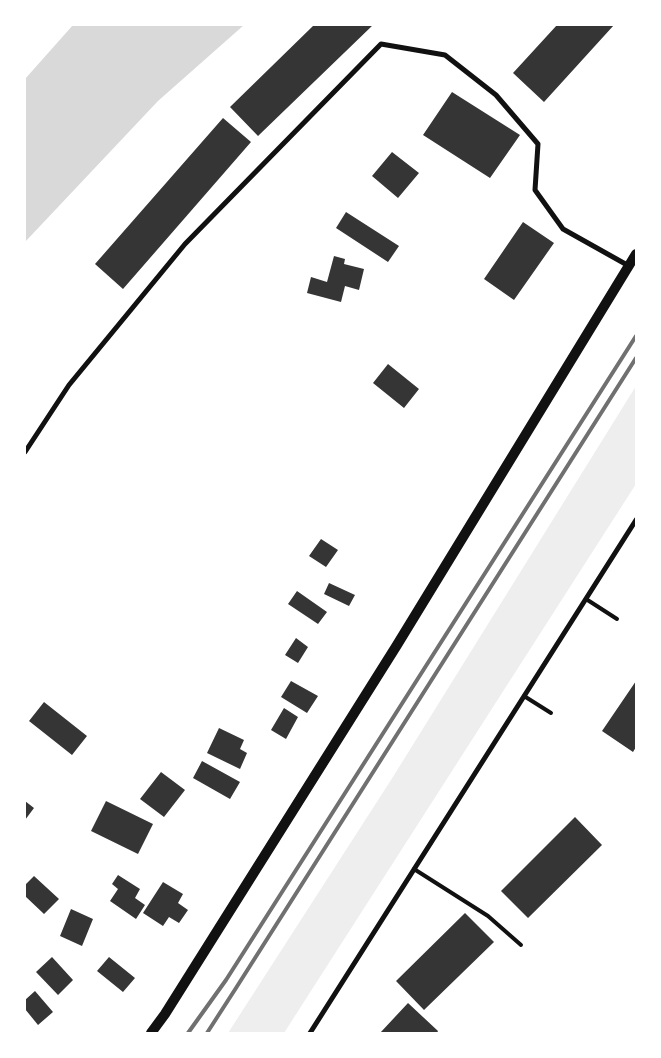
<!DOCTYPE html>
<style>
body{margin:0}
#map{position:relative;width:661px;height:1058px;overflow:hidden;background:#fff;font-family:"Fira Sans Condensed",sans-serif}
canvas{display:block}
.frame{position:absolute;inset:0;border:26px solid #fff;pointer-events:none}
</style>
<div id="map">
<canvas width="661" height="1058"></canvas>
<div class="frame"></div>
</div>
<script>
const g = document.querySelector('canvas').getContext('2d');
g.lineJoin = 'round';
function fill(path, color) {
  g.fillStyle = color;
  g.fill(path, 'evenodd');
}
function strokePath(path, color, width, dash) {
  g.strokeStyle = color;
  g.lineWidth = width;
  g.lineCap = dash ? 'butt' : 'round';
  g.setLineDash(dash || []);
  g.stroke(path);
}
const green = new Path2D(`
 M636,386V484L284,1033H228L391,780Z`);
const water = new Path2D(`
 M73,25H244L158,101L25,242V79Z`);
const building = new Path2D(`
 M314,25H373L258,136L230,107Z
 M557,25H614L544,102L513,73Z
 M452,92L520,135L490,178L423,135Z
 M223,118L251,142L123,289L95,264Z
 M392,152L419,173L398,198L372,176Z
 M346,212L399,246L388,262L336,228Z
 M523,222L554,243L514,300L484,279Z
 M334,256L345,259L344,264L364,269L359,290L345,286L341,302L307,293L311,277L327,282Z
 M388,364L419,389L404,408L373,383Z
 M321,539L338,550L326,567L309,556Z
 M329,583L355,595L349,606L324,594Z
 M297,591L327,612L318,624L288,604Z
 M296,638L308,647L298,663L285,655Z
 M291,681L318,696L307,713L281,697Z
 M636,681V747L633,752L602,731Z
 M44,702L87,736L72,755L29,721Z
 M284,708L298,717L286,739L271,730Z
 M219,728L244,740L240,749L247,753L240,769L207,753Z
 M202,761L240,782L230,799L193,778Z
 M161,772L185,790L164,817L140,799Z
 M25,801L34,808L25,820Z
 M106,801L153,824L138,854L91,831Z
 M575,817L602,845L528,918L501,891Z
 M118,875L140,889L135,898L145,905L136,919L110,901L118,889L112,884Z
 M34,876L59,899L44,914L25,896V885Z
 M163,882L183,894L178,903L188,910L179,923L169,917L163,926L143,913Z
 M71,909L93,919L82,946L60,936Z
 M465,913L494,942L424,1010L396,981Z
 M52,957L73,980L58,995L36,972Z
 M109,957L135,978L123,992L97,971Z
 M35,991L53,1012L38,1025L25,1009V1000Z
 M408,1003L438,1031L437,1033H380Z`);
const service = new Path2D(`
 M586,599L617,619
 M524,696L551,713
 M414,869L488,916L521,945`);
const minor = new Path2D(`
 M25,452L69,385L185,244L381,44L445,55L496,95L538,144L535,190L563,229L629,266
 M310,1033L636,520`);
const secondary = new Path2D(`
 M151,1033L165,1014L397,645L636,254`);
const rail = new Path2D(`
 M188,1033L226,980L636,336
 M207,1033L236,988L636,358`);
fill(green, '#eee');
fill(water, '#d9d9d9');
fill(building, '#353535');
strokePath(service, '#111', 4);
strokePath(minor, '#111', 5);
strokePath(secondary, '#111', 10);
strokePath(rail, '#707070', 4);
</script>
